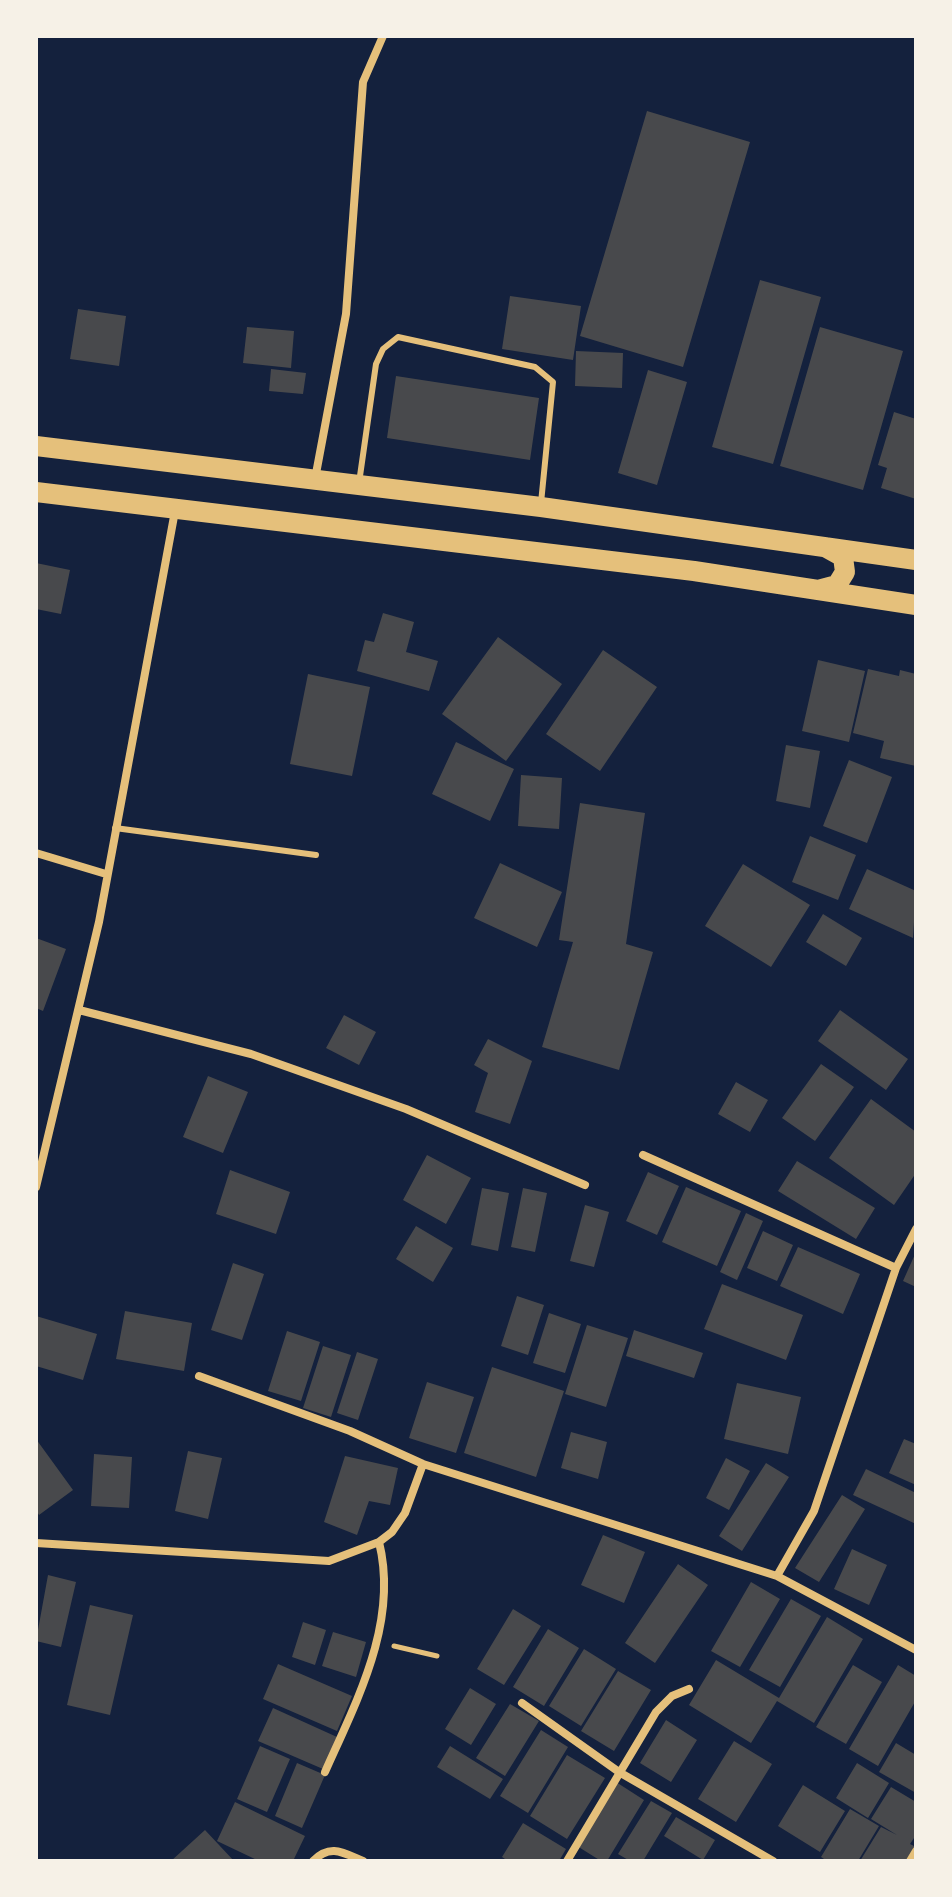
<!DOCTYPE html>
<style>
body{margin:0}
#map{position:relative;width:952px;height:1897px;overflow:hidden;background:#14213d;font-family:Quicksand,sans-serif}
canvas{display:block}
.frame{position:absolute;inset:0;border:38px solid #f6f1e7;pointer-events:none}
</style>
<div id="map">
<canvas width="952" height="1897"></canvas>
<div class="frame"></div>
</div>
<script>
const g = document.querySelector('canvas').getContext('2d');
g.lineJoin = 'round';
function fill(path, color) {
  g.fillStyle = color;
  g.fill(path, 'evenodd');
}
function strokePath(path, color, width, dash) {
  g.strokeStyle = color;
  g.lineWidth = width;
  g.lineCap = dash ? 'butt' : 'round';
  g.setLineDash(dash || []);
  g.stroke(path);
}
const building = new Path2D(`
 M647,111L750,142L683,367L580,336Z
 M760,280L821,297L773,464L712,447Z
 M510,296L581,306L573,360L502,349Z
 M78,309L126,316L119,366L70,359Z
 M247,327L294,331L291,368L243,363Z
 M820,327L903,351L863,490L780,466Z
 M576,351L623,353L622,388L575,386Z
 M271,369L306,373L303,394L269,391Z
 M648,370L687,382L657,485L618,473Z
 M396,376L539,398L530,460L387,438Z
 M894,412L916,419V499L881,488L887,468L878,465Z
 M36,563L70,570L61,614L36,609Z
 M383,613L414,622L406,652L438,661L429,691L357,671L365,640L374,642Z
 M498,637L562,684L506,761L442,714Z
 M603,650L657,687L600,771L546,734Z
 M818,660L865,671L849,742L802,731Z
 M868,669L899,676L900,670L916,674V766L880,758L884,741L853,733Z
 M308,674L370,687L352,776L290,764Z
 M456,742L514,769L490,821L432,794Z
 M786,745L820,751L810,808L776,801Z
 M849,760L892,777L867,843L823,826Z
 M521,775L562,778L559,829L518,826Z
 M580,803L645,813L626,944L653,952L619,1070L542,1047L573,942L559,940Z
 M810,836L856,855L838,900L792,882Z
 M500,863L562,892L537,947L474,918Z
 M743,864L810,905L771,967L705,926Z
 M867,869L916,891L913,938L849,909Z
 M823,914L862,938L846,966L806,942Z
 M36,938L66,949L43,1011L36,1008Z
 M840,1010L908,1059L886,1090L818,1041Z
 M344,1015L376,1032L359,1065L326,1048Z
 M488,1039L532,1061L510,1124L475,1112L488,1073L474,1065Z
 M821,1064L854,1087L815,1141L782,1118Z
 M208,1076L248,1092L223,1153L183,1137Z
 M736,1082L768,1100L750,1132L718,1114Z
 M871,1099L916,1132V1173L894,1205L829,1158Z
 M427,1155L471,1178L446,1224L403,1200Z
 M797,1161L875,1208L856,1239L778,1191Z
 M230,1170L290,1192L276,1234L216,1214Z
 M648,1172L679,1186L657,1235L626,1221Z
 M686,1187L741,1211L717,1266L662,1242Z
 M482,1188L509,1193L498,1251L471,1245Z
 M523,1188L547,1193L535,1252L511,1247Z
 M585,1205L609,1212L594,1267L570,1261Z
 M746,1213L763,1221L737,1280L720,1272Z
 M416,1226L453,1248L433,1282L396,1259Z
 M763,1231L793,1245L777,1281L747,1268Z
 M798,1247L860,1274L843,1314L780,1286Z
 M916,1252V1287L903,1281Z
 M233,1263L264,1274L242,1340L211,1330Z
 M722,1284L803,1315L786,1360L704,1329Z
 M517,1296L544,1305L528,1355L501,1346Z
 M125,1311L192,1323L184,1371L116,1359Z
 M549,1313L581,1324L565,1373L533,1363Z
 M36,1316L97,1334L83,1380L36,1366Z
 M587,1325L628,1338L606,1407L565,1394Z
 M634,1330L703,1353L694,1378L626,1356Z
 M287,1331L320,1342L301,1401L268,1391Z
 M323,1346L351,1355L331,1417L303,1408Z
 M357,1352L378,1359L358,1420L337,1413Z
 M492,1367L564,1391L536,1477L464,1453Z
 M427,1382L474,1397L456,1453L409,1438Z
 M737,1383L801,1397L788,1454L724,1439Z
 M571,1432L607,1442L598,1479L561,1468Z
 M36,1439L73,1490L39,1515L36,1510Z
 M904,1439L916,1444V1485L889,1473Z
 M188,1451L222,1458L208,1519L175,1511Z
 M94,1454L132,1457L129,1508L91,1506Z
 M345,1456L398,1468L390,1505L369,1501L357,1535L324,1522Z
 M726,1458L750,1471L729,1510L706,1498Z
 M766,1463L789,1477L742,1551L719,1536Z
 M866,1469L916,1493V1524L853,1495Z
 M842,1495L865,1509L819,1582L795,1568Z
 M603,1535L645,1552L624,1603L581,1585Z
 M852,1549L887,1565L869,1605L834,1589Z
 M678,1564L708,1585L655,1663L625,1643Z
 M48,1575L76,1582L61,1647L36,1641Z
 M751,1582L780,1599L740,1667L711,1651Z
 M791,1599L821,1616L780,1687L749,1670Z
 M90,1605L133,1615L110,1715L67,1705Z
 M513,1609L541,1626L504,1685L477,1669Z
 M827,1617L863,1639L814,1723L777,1701L751,1743L689,1705L716,1660L779,1698Z
 M303,1622L326,1630L315,1665L292,1657Z
 M548,1629L579,1648L544,1706L513,1687Z
 M333,1632L366,1642L356,1677L322,1666Z
 M584,1649L616,1669L581,1726L549,1706Z
 M278,1664L352,1696L337,1731L263,1699Z
 M853,1665L882,1682L846,1744L816,1727Z
 M898,1665L916,1676V1700L878,1766L849,1749Z
 M618,1671L651,1690L614,1751L581,1731Z
 M470,1688L496,1704L471,1745L445,1729Z
 M510,1704L539,1721L505,1776L476,1758Z
 M273,1708L337,1737L323,1769L258,1741Z
 M666,1720L697,1740L671,1782L640,1763Z
 M541,1730L568,1747L528,1813L500,1796Z
 M734,1741L772,1764L736,1822L698,1799Z
 M896,1743L916,1755V1793L879,1772Z
 M260,1746L290,1759L267,1812L237,1799Z
 M450,1746L503,1779L490,1799L437,1767Z
 M567,1755L605,1778L567,1839L530,1816Z
 M297,1763L325,1775L302,1828L275,1816Z
 M857,1763L889,1783L868,1818L836,1798Z
 M616,1782L644,1800L607,1861H601L577,1846Z
 M803,1785L845,1811L820,1852L778,1826Z
 M891,1787L916,1802V1835L910,1844L916,1847L907,1861H860L881,1827L897,1835L871,1819Z
 M651,1801L672,1813L643,1861H630L618,1854Z
 M235,1802L305,1836L293,1861H259L217,1841Z
 M850,1809L879,1826L858,1861H827L821,1857Z
 M676,1817L715,1840L703,1860L664,1836Z
 M523,1823L566,1849L559,1861H508L502,1857Z
 M205,1830L234,1861H171Z`);
const path = new Path2D(`
 M394,1646L437,1656`);
const service = new Path2D(`
 M359,483L376,364L383,349L398,337L535,367L553,382L541,503
 M115,828L316,855`);
const minor = new Path2D(`
 M315,479L346,314L363,82L383,36
 M36,853L106,874
 M79,1010L251,1054L406,1109L585,1185
 M643,1155L896,1268
 M36,1187L99,922L175,511
 M199,1376L350,1431L423,1464L777,1576L916,1650
 M36,1543L329,1561L379,1542L392,1532L405,1513L423,1464
 M777,1576L814,1511L896,1268L916,1229
 M522,1703L619,1772L773,1861
 M325,1772C357,1700 399,1622 379,1542
 M313,1861C330,1844 342,1852 363,1861
 M567,1861L656,1712L672,1696L689,1689
 M910,1861L916,1851`);
const primary = new Path2D(`
 M36,446L541,507L916,560
 M36,492L694,571L916,605
 M818,590L837,585L845,572L843,557L825,547`);
fill(building, '#48494c');
strokePath(path, '#e5c07b', 5);
strokePath(service, '#e5c07b', 6);
strokePath(minor, '#e5c07b', 8);
strokePath(primary, '#e5c07b', 20);
</script>
